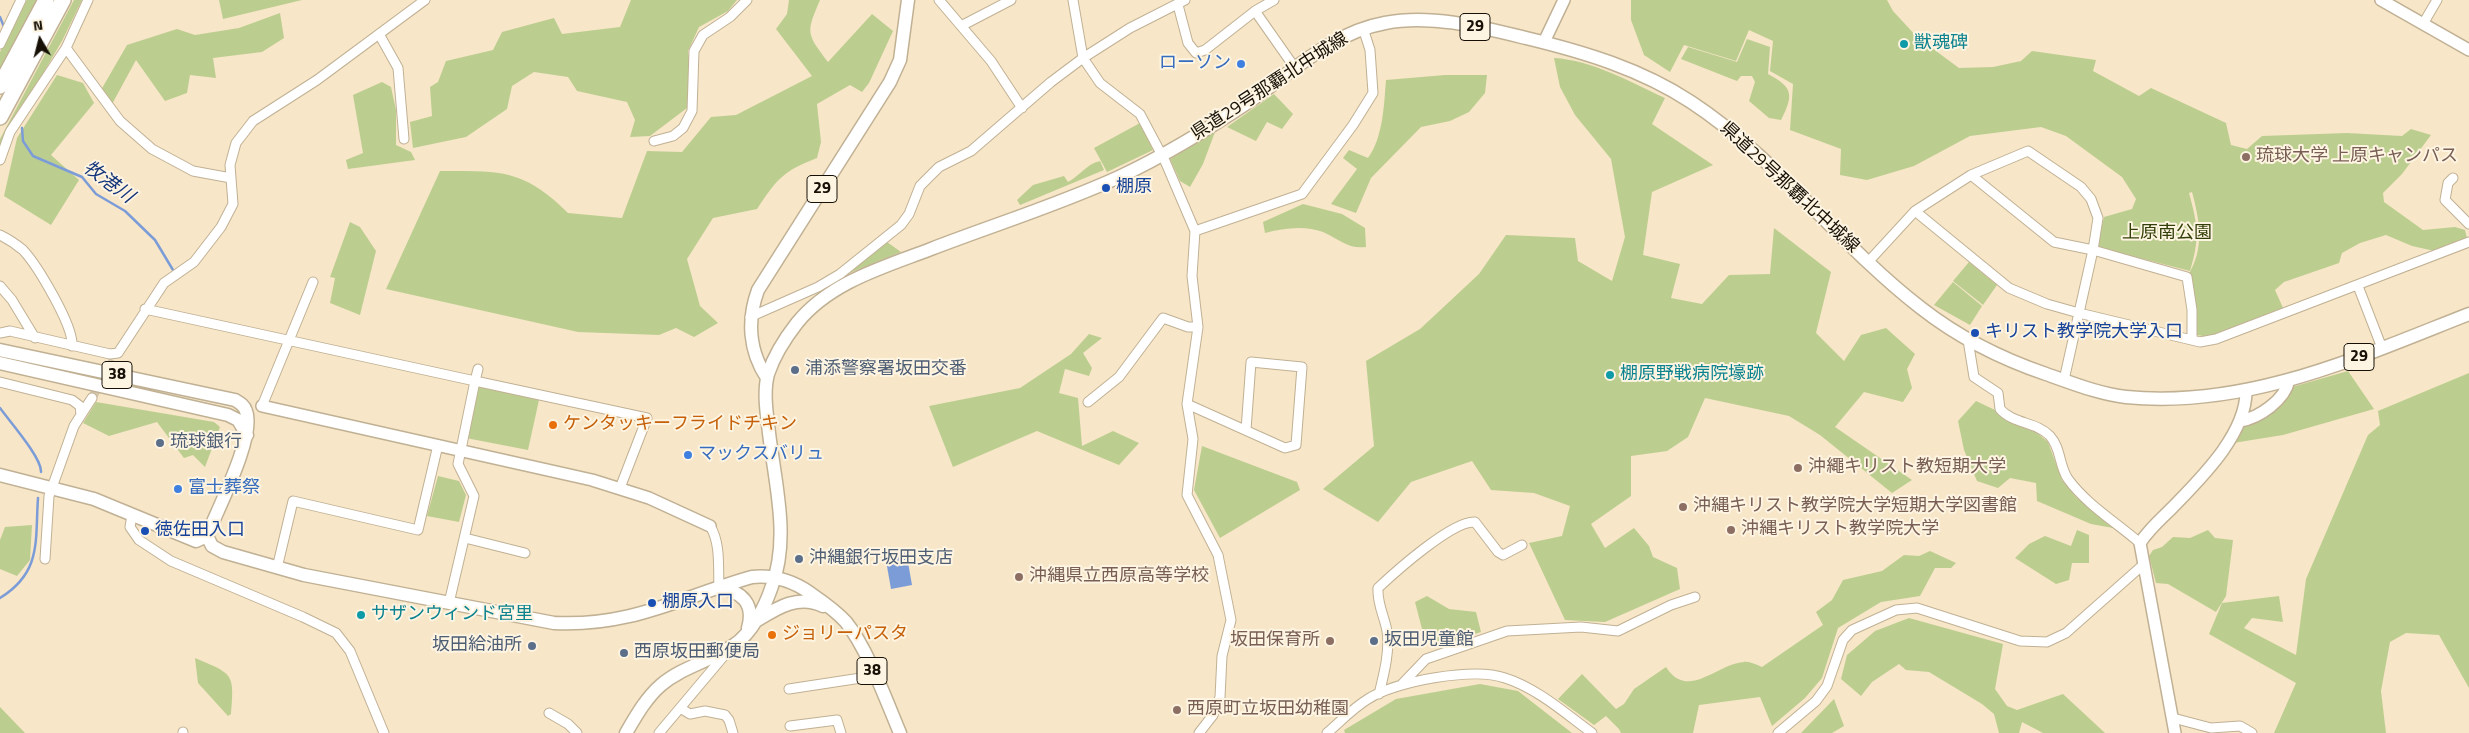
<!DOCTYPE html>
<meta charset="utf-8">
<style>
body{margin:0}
#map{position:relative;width:2469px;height:733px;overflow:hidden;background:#f7e6c8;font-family:"Titillium Web",sans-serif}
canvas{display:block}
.north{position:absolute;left:15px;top:15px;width:50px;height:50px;-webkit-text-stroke:4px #fef4e2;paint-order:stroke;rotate:352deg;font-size:14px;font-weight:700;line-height:20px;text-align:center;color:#161006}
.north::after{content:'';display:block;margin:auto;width:18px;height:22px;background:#161006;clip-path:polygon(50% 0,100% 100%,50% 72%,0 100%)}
</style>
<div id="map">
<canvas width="2469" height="733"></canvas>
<div class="north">N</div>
</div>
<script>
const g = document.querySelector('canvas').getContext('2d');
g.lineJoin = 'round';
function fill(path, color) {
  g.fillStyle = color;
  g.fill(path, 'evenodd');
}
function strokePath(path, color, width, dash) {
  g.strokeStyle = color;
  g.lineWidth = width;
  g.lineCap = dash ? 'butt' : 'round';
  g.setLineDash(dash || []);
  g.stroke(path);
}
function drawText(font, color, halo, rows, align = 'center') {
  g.font = font + ' "Titillium Web","Noto Sans JP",sans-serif';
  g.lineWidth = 4;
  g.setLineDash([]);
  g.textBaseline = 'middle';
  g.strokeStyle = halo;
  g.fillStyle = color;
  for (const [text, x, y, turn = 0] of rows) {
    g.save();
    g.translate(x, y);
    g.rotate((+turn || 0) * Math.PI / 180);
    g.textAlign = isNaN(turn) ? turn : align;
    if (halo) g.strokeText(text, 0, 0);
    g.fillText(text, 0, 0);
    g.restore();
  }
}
const green = new Path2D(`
 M27,0H37L0,70V52Z
 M74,0H82L62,41L5,138L0,151V139Z
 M219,0H302L223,19Z
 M631,0H737L728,11L699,27L688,51L692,89L687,108L650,136L630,137L635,120L627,102L577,91L568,77L534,72L512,86L507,109L466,137L413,148L410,122L432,116L430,87L438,82L446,61L493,50L502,32L554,18L562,34L620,27Z
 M789,0H820C806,33 806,33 828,62L872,14L893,31L869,83L862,92L850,85L817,104L821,142L817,158C783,171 777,179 757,209L713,218L687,259L700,306L718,323L694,337L676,328L659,335L578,332L386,289L440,171C499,171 523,168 568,213L622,218L647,151L682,152L711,117L736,115L812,76L776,29L787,14Z
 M1631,0H1887L1893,11L1917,37L1959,68L1993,67L2021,61L2032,51L2096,60L2093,71L2139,96L2151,88L2226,123L2231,145L2247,149L2262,136L2347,133L2402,136L2411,129L2431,135L2402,174L2383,193L2384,202L2423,230L2455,227L2465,230L2467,238L2439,252L2412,246L2386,235L2360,243L2342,253L2339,263L2284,282L2275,290L2284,310C2266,316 2213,342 2197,335L2187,277C2205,249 2200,222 2192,192L2189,193C2198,226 2200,238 2190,271L2097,247L2104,217L2132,209L2136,199L2122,177L2066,136L2041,127L1970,136L1914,166L1867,180L1840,175L1841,149L1790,130L1793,84L1770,71L1773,41L1749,30L1736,61L1684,45L1670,72L1644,55L1631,20Z
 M280,13L284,38L262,52L213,58L216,78L190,75L187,93L165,101L136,60L111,106L101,90L127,45L177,29L195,35L239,28Z
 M1747,39L1770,47L1768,74C1793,87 1794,95 1781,120L1769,118L1749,101L1755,82L1752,76H1741L1737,81L1681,59L1688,47L1737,62Z
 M1554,58C1592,60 1630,82 1665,98L1652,124L1713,165L1652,192L1643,255L1680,264L1671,298L1702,304L1729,275L1770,274L1774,228L1831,272L1816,333L1844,361L1861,335L1886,328L1915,354L1907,369L1912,388L1903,402L1864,392L1835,427L1912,480L1892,493L1820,435L1789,416L1705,398L1688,437L1667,451L1631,456V496L1591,524L1605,548L1634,528L1649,546L1653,557L1677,568L1680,589L1605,622L1565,620L1529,543L1562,536L1570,506L1534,493L1491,490L1472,461L1411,482L1378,522L1323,489L1374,446L1366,361L1420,329L1479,274L1506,235L1575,238L1578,261L1612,281L1625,237L1611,159L1575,115L1560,87Z
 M57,75L83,83L94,103L51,155L79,180L51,225L4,196L17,138Z
 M1445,75H1487L1485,93L1469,112L1450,121L1421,127L1371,178L1356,213L1331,204L1357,169L1343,158L1349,150L1368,158C1383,138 1384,105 1386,80Z
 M382,82L391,87L396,110V145L411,152L415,160L348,169L346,160L363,153L353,95Z
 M1274,94L1293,114L1282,129L1267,122L1256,141L1227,127Z
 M1140,123L1153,150L1107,172L1094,148Z
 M1215,132L1203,164L1190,187L1180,181L1170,159Z
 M1100,161L1104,170L1020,205L1017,200L1033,185L1064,176L1068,182C1080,176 1086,164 1100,161Z
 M1303,204L1342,214L1365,228L1366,247C1347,249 1341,240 1323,232C1305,225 1283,228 1265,233L1263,222Z
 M350,222L360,227L376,251L360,315L330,303L335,278L330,277Z
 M887,242L901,252L847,274Z
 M1969,262L1997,285L1983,305L1953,281Z
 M1953,282L1982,306L1970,325L1934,305Z
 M1089,334L1102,338L1083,353L1092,368L1089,376L1065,369L1059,393L1078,398L1082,446L1113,431L1139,443L1119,465L1037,431L953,467L929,406L1020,388L1071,354Z
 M2348,371L2374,409L2283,435L2233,443L2244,424L2292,387Z
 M2469,373V688L2439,635L2406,633L2390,642L2381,691L2386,733H2274L2296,683L2209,634L2222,603L2279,596L2283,622L2252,618L2244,628L2296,655L2306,579L2368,435L2380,425L2378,411Z
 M477,386L539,400L528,450L466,438Z
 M1976,401L1995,410L2009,422L2037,433L2048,442L2062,480L2076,497L2113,528L2091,524L2037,501L2036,483L2010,478L1998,488L1977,481L1964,450L1958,421Z
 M96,402L214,422L220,427L205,467L193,455L184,458L157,422L109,436L83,423Z
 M1202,446L1297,482L1300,490L1220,538L1194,490Z
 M438,476L459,481L466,495L459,522L427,516Z
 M32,525L30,560L17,576L0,569V540L5,527Z
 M2077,530L2089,535V563H2072L2069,580L2056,584L2015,558L2029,544L2045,536L2071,546Z
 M2208,530L2215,538L2233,540L2226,596L2216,612L2168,584L2156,583L2149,556L2153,550L2162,547L2173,537L2190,538Z
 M1930,551L1956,563L1951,568H1935L1920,596L1881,602L1838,628L1822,678L1805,698L1772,726L1760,697L1699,705L1693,733H1621L1619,729L1606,716L1594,725L1558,699L1582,674L1616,709L1624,704L1634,689L1666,667C1688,701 1716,664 1744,662C1749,661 1757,665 1762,667L1823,625L1816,612L1832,600L1843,580L1882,571L1904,555L1919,556Z
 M1427,596L1449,609L1476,612L1481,632L1439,646L1422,629L1415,602Z
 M1909,618L2003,644L1995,689L2007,706L2017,710L2063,694L2105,733H2043L2022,722L2019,733H1999L1994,714L1982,704L1929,672L1906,670L1899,664L1872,682L1861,696L1841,679L1847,655L1875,631Z
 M195,658C232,674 235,672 231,714L228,716L198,683Z
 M1480,684L1518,691L1572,733H1345L1344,730L1396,699Z
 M1834,699L1844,726L1832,733H1801Z
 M0,707L25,733H0Z`);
const water = new Path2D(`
 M906,551L912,585L891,589L885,555Z`);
const stream = new Path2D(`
 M0,17L4,27
 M22,128L23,141L33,156L82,177L96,194L125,211L155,240L173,270
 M0,408C10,422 42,458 41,472
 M0,598C42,572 35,541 38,498`);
const streetTunnel = new Path2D(`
 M92,398L113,360`);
const street = new Path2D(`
 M939,0L991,61L1022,108
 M1073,0L1083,58L1100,83L1140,114L1165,161L1195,231L1192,276L1198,327L1187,404L1193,439L1187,495L1218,555L1231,620L1222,656L1220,697L1213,715L1199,733
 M1178,5L1188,43L1196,53L1205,50L1255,11L1274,0
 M1255,11L1295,68
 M2423,24L2437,0
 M961,26L1011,0
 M379,34L398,68L404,139
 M0,44L21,0
 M66,48L120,121L152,149L193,171L231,178
 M654,141L673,136L683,128L692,111L694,51L703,35L730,17L747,0
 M0,160L10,132L66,48L88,0
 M1971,175L2054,242L2093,250L2187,277L2192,310V339
 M2453,178L2448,183L2445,200L2469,224
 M1915,211L2009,288L2047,304L2079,313L2200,342L2216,339L2469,242
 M1195,231L1302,194L1353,125L1373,93L1370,50L1363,28
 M0,235C8,239 16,244 23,250C37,265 74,326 72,346
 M1869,261L1915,211L1971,175L2028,151L2081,187L2091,199L2098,218L2093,250L2064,380
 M0,286L12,300L35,338
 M2358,286L2382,348
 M145,309L475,381L458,464L474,496L449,603
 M750,317L818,287L840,274L901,225L909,214L920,186L939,167L971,151L1051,82L1083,58L1130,28L1185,0
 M0,333L10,331L110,354L118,353L164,283L194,262L221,227L233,204L230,165L236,143L253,121L317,80L425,0
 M1968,340L1974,377L1998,393L2000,409C2013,424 2037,422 2050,436C2061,448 2059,466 2068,479C2086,504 2117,523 2140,543
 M478,369L475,381L647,418L620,488
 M0,382L72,400L80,406L81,415L74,426L49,496L45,559
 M1088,402L1119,377L1163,318L1188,327H1198
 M1187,404L1285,448L1296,445L1302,367L1251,362L1246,430
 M262,406L313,282
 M81,415L92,398
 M132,515L130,527L139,540L171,561L303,617L336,633L350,651L384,733
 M710,526C721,543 718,569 719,588
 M465,538L525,553
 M277,568L293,501L418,530L438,445
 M1402,684L1426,659L1507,631L1581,627L1618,631L1671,605L1695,597
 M789,689L874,676
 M1379,694C1384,674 1390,651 1387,631C1384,615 1377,604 1378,588C1395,572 1453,520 1475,522L1498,552L1503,555L1522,545
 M680,708L690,714L705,711L725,715L729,720L733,733
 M549,713L568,724L577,733
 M2173,718L2211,728L2240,726L2252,733
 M790,726L837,720L841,733
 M183,733V732
 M659,733L728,651
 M1327,733C1340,722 1353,708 1368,699C1396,681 1474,667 1505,678C1537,688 1566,714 1592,733
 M1778,733L1816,701L1827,686L1843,640L1852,630L1896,610L1917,608L2020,641L2047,642L2066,633L2144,564`);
const secondary = new Path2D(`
 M2381,0L2469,50
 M1544,42L1564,0
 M262,406L592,480L649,498L710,526
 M2240,421C2259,418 2285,400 2289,380
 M2175,733L2140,543C2149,529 2161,519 2172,508C2200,479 2247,434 2246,390`);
const primary = new Path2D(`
 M0,350L235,400C240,403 244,405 246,411C256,436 217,510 207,536
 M0,363L228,415L238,420L247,435
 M767,378C749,351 747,320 758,290L890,82L900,60L908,0
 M0,475L94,499L196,541L207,536
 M207,536L212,546L223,552L304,575L554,623C631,627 681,597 752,577C773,575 793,581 810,593C823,602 835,610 846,622C868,650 886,700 900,733
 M719,588C742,591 755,604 748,628
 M756,621C777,608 798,594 823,606
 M626,733C636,716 646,698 661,685C682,667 711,661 734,645C752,633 765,607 772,586C790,538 775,483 769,433C767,415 763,393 768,374C774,356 786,337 797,323C830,282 884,267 931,249C993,225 1058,205 1119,177C1166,155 1210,128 1253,99C1294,70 1334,32 1385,23C1431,14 1481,27 1526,38C1584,52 1641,69 1691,102C1778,159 1839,245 1921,308C1958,337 2002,359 2046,374C2072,383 2099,394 2126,397C2247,409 2359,357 2469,314`);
const highway = new Path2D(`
 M0,86L46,0
 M0,117L63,0`);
const markers = [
 [1904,44,5,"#0f9aa8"],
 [1241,64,5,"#3f7fe0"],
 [2246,157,5,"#8d6e63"],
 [1106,188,5,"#1a4fb4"],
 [1975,333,5,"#1a4fb4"],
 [795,370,5,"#5c6f8a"],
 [1610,375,5,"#0f9aa8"],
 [553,425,5,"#e8710a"],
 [160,443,5,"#5c6f8a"],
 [688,455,5,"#3f7fe0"],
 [1798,468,5,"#8d6e63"],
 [178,489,5,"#3f7fe0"],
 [1683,507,5,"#8d6e63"],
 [1731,530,5,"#8d6e63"],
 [145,531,5,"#1a4fb4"],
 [799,559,5,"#5c6f8a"],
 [1019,577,5,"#8d6e63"],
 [652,603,5,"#1a4fb4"],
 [361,615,5,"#0f9aa8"],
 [772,635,5,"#e8710a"],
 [1330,641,5,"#8d6e63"],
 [1374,641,5,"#5c6f8a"],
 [532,646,5,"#5c6f8a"],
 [624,653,5,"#5c6f8a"],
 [1177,710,5,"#8d6e63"]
];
const shields = [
 [1475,27,30],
 [822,189,30],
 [2359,357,30],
 [117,375,30],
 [872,671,30]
];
const shieldNames = [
 ["29",1475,27],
 ["29",822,189],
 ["29",2359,357],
 ["38",117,375],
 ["38",872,671]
];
const cultureNames = [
 ["獣魂碑",1914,44],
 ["棚原野戦病院壕跡",1620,375],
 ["サザンウィンド宮里",371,615]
];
const shopNames = [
 ["ローソン",1231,64,"right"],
 ["マックスバリュ",698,455],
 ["富士葬祭",188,489]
];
const streetNames = [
 ["県道29号那覇北中城線",1270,87,-33],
 ["県道29号那覇北中城線",1789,188,43]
];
const educationNames = [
 ["琉球大学 上原キャンパス",2256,157],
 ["沖繩キリスト教短期大学",1808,468],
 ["沖縄キリスト教学院大学短期大学図書館",1693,507],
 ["沖縄キリスト教学院大学",1741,530],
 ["沖縄県立西原高等学校",1029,577],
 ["坂田保育所",1320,641,"right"],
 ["西原町立坂田幼稚園",1187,710]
];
const transitNames = [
 ["棚原",1116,188],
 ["キリスト教学院大学入口",1985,333],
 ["徳佐田入口",155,531],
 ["棚原入口",662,603]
];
const parkNames = [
 ["上原南公園",2167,234]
];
const serviceNames = [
 ["浦添警察署坂田交番",805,370],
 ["琉球銀行",170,443],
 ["沖縄銀行坂田支店",809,559],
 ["坂田児童館",1384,641],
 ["坂田給油所",522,646,"right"],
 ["西原坂田郵便局",634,653]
];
const foodNames = [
 ["ケンタッキーフライドチキン",563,425],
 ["ジョリーパスタ",782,635]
];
const waterNames = [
 ["牧港川",108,183,36]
];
fill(green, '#bcce8f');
fill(water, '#7c9cd8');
strokePath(stream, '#7c9cd8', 2.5);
strokePath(streetTunnel, '#d5c6ab', 9, [9, 4.5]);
strokePath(street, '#c1b194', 11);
strokePath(secondary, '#c1b194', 14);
strokePath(primary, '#c1b194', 15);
strokePath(highway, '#c1b194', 18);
strokePath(street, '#fff', 9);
strokePath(secondary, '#fff', 11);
strokePath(primary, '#fff', 12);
strokePath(highway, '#fff', 15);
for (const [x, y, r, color] of markers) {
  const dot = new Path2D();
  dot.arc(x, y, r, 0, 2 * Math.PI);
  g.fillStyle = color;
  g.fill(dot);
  strokePath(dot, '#fef4e2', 2);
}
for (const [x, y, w] of shields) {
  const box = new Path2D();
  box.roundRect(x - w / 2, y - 13.5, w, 27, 4);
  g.fillStyle = '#fef4e2';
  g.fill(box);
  strokePath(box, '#161006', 1);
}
drawText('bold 16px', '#161006', null, shieldNames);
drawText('18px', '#0d838f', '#fef4e2', cultureNames, 'left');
drawText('18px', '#366cbe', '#fef4e2', shopNames, 'left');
drawText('18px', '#161006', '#fef4e2', streetNames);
drawText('18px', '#785e54', '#fef4e2', educationNames, 'left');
drawText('18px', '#164399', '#fef4e2', transitNames, 'left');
drawText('18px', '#333f09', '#fef4e2', parkNames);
drawText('18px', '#4e5e75', '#fef4e2', serviceNames, 'left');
drawText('18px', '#c56008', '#fef4e2', foodNames, 'left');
drawText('italic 19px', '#12347a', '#fef4e2', waterNames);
</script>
